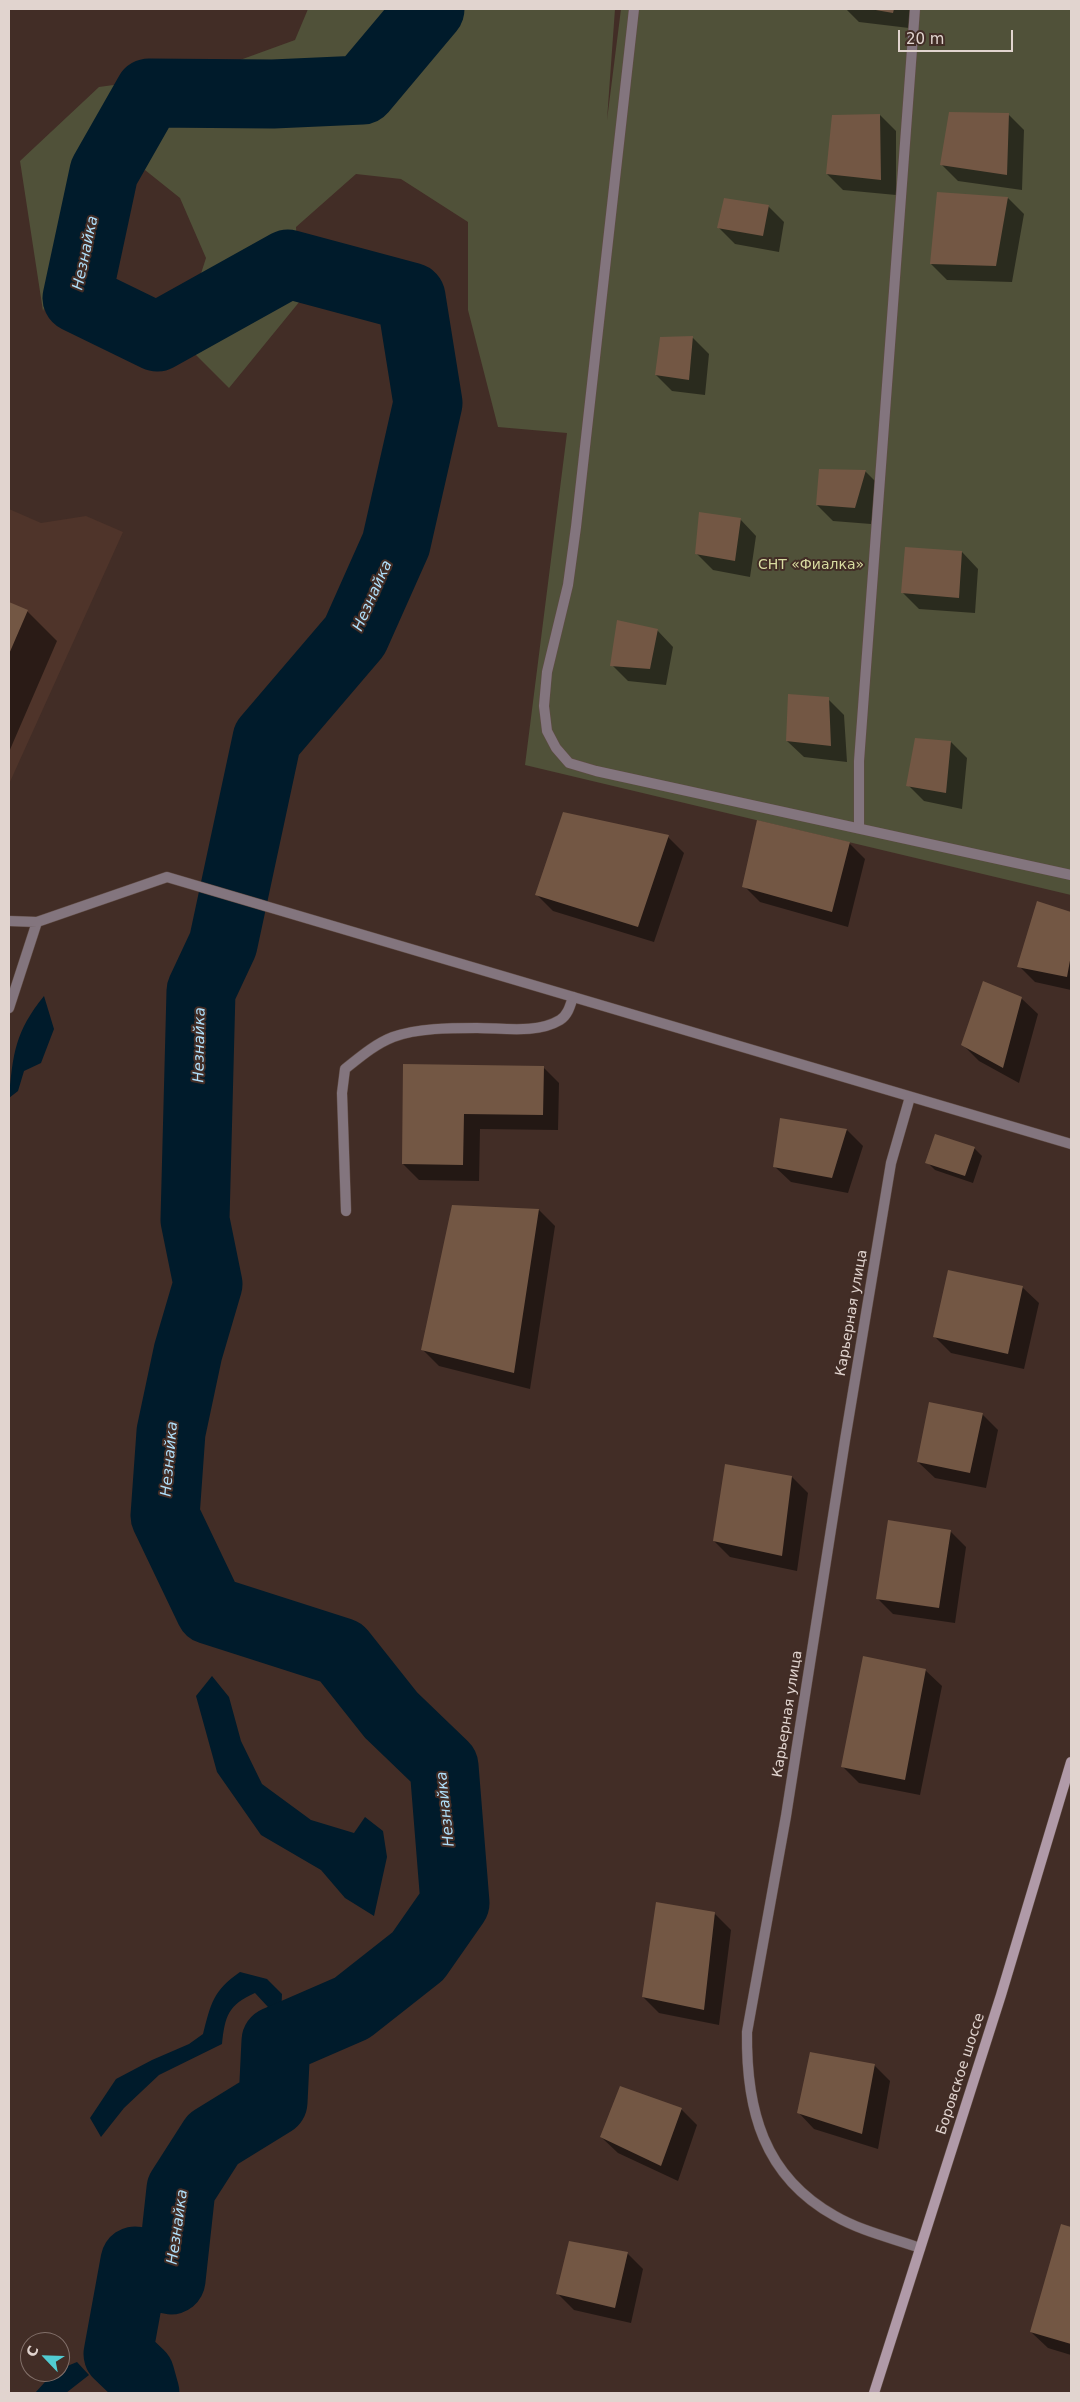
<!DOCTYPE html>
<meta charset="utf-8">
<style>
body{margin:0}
#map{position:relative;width:1080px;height:2402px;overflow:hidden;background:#422d26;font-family:"DejaVu Sans",sans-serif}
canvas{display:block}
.frame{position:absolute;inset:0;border:10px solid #e1d4cf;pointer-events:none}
.north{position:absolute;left:20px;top:2332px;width:50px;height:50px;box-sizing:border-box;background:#422d26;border:1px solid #82706a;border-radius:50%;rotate:294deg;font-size:14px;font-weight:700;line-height:20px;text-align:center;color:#e1d4cf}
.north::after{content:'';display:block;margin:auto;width:18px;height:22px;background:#51ccd2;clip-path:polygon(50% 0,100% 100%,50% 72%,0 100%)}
.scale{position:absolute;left:898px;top:30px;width:115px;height:22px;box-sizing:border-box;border:2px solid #e1d4cf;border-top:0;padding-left:6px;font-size:15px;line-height:18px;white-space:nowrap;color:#e1d4cf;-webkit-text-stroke:4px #422d26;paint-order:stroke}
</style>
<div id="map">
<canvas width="1080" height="2402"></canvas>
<div class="frame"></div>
<div class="north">С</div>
<div class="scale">20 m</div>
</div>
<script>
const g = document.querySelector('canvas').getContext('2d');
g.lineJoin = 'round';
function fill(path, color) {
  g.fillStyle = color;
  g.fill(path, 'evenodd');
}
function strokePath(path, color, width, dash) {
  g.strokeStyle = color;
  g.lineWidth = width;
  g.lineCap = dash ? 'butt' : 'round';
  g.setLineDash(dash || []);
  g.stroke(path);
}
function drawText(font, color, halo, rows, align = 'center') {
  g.font = font + ' "DejaVu Sans",sans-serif';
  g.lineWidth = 4;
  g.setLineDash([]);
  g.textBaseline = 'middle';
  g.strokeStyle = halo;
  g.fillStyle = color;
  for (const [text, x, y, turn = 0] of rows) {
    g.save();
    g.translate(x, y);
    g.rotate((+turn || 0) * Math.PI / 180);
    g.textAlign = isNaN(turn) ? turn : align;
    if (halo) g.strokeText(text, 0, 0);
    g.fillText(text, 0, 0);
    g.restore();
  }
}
const built = new Path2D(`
 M9,509L41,523L86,516L123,532L9,784Z`);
const green = new Path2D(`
 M308,9H615L607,120L621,9H1071V895L525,765L567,433L498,427L468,310V222L401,179L356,174L296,227L300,301L229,388L180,339L206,258L180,198L145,170L66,246L43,311L20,161L99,87L207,72L295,40Z`);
const water = new Path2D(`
 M44,996L54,1029L41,1063L24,1071L18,1091L9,1098C13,1053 15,1032 44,996Z
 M212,1676L229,1697L241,1741L262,1784L311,1820L354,1833L365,1817L383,1831L387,1857L374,1916L345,1898L321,1870L261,1835L217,1772L196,1696Z
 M240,1972L267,1979L282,1994L281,2016L273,2033H263L268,2007L255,1993C228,2005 225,2016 222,2044L159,2075L124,2108L101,2137L90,2118L116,2079L152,2060L189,2044L203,2034C211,2003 213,1991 240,1972Z
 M77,2362L89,2375L66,2393H35L54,2372H60V2369Z`);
const shadow = new Path2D(`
 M846,9H912L909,28L859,22Z
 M1008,114L1024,130L1022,190L958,181L942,165Z
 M880,115L896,131V195L843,190L827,174Z
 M1008,198L1024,214L1012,282L947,280L931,264Z
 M768,206L784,222L779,252L735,244L719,228Z
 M661,338H693L709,354L705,395L672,391L656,375Z
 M865,471L881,487L871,524L833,521L817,505Z
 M740,519L756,536L750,577L713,570L697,554Z
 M962,552L978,569L975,613L919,609L902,592Z
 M9,604L27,611L57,641L9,752Z
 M657,630L673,647L666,685L628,681L612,665Z
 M828,699L844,715L847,762L804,757L787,741Z
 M951,742L967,758L962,809L924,801L908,785Z
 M668,837L684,853L654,942L553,911L537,895Z
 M849,843L865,859L848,927L760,902L744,886Z
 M1038,903L1071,913V990L1035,982L1019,966Z
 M1021,998L1038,1014L1019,1083L979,1061L963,1045Z
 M404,1065L543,1067L559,1083L558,1130L480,1129L479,1181L419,1180L403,1164Z
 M847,1130L863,1146L848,1193L791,1182L774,1166Z
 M974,1148L982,1156L973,1183L935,1170L927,1162Z
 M453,1206L539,1210L555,1226L530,1389L439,1366L423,1350Z
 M1022,1287L1039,1303L1024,1369L951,1353L935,1337Z
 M982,1414L998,1430L986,1488L935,1478L918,1462Z
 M792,1477L808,1493L797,1571L730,1557L714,1541Z
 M950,1531L966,1547L955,1623L893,1614L877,1598Z
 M925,1670L942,1686L920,1795L859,1783L843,1767Z
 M715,1914L731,1930L719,2025L659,2013L643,1997Z
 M874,2065L890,2081L878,2149L814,2129L798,2112Z
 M681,2109L697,2125L678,2181L618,2153L601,2137Z
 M1062,2225L1071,2228V2355L1048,2348L1031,2332Z
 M627,2253L643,2269L631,2323L574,2310L558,2294Z`);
const river = new Path2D(`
 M145,2393L140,2375L118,2354L135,2261L171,2280L181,2189L213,2139L273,2102L276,2041L352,2008L418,1956L455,1903L444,1766L391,1715L341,1652L210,1610L165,1516L171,1432L188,1352L208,1284L195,1220L201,991L223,944L267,739L355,636L396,544L428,403L411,297L288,264L157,337L77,298L104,172L149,93L273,94L362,90L430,9`);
const building = new Path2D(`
 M870,9H894L893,13Z
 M949,112L1009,113L1007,175L940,165Z
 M880,114L881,180L826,174L832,115Z
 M937,192L1008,197L996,266L930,264Z
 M724,198L769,205L763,236L717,228Z
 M693,336L689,380L655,375L660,337Z
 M819,469L866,470L855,508L816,505Z
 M699,512L741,518L735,561L695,554Z
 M905,547L962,551L959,598L901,593Z
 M9,602L28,610L9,654Z
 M617,620L658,629L650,669L610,666Z
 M788,694L829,697L831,746L786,741Z
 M915,738L951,741L946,793L906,786Z
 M563,812L669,835L638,927L535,895Z
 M757,820L850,842L832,912L742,887Z
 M1037,901L1071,912V955L1067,977L1017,967Z
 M983,981L1022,997L1003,1068L961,1045Z
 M403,1064L544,1066L543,1115L464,1114L463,1165L402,1164Z
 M780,1118L847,1129L832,1178L773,1167Z
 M935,1134L975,1147L965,1176L925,1163Z
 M452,1205L539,1209L514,1373L421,1350Z
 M948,1270L1023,1286L1008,1354L933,1337Z
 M929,1402L983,1413L970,1473L917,1462Z
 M725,1464L792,1476L782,1556L713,1541Z
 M888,1520L951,1530L939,1608L876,1599Z
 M863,1656L926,1669L905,1780L841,1767Z
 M656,1902L715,1912L704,2010L642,1997Z
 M810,2052L875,2064L862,2134L797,2113Z
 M620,2086L682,2108L661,2166L600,2137Z
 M1061,2224L1071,2227V2344L1030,2332Z
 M569,2241L628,2252L615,2308L556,2294Z`);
const lane = new Path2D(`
 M859,828V761L915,9
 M346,1211L342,1093L345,1069C360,1057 375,1044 393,1037C418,1028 450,1028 477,1028C503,1028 537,1034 560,1020C568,1015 570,1006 573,997`);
const street = new Path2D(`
 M634,9L576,527L568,585L547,672L544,706L547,731L556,748L569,763L596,771L1071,875
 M9,921L37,922L167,877L1071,1144
 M9,1008L37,922
 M910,1097L891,1163L845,1440L786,1816L747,2032C746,2109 763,2176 835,2216C861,2231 892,2238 920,2248`);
const secondary = new Path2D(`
 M874,2393L1001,1995L1071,1762`);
const parkNames = [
 ["СНТ «Фиалка»",811,565]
];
const streetNames = [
 ["Карьерная улица",852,1313,-80],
 ["Карьерная улица",788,1714,-81],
 ["Боровское шоссе",961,2074,-72]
];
const waterNames = [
 ["Незнайка",86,253,-78],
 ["Незнайка",373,596,-66],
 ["Незнайка",200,1045,-89],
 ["Незнайка",170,1459,-85],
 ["Незнайка",446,1809,-96],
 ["Незнайка",178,2227,-82]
];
fill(built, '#4f342a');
fill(green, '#505139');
fill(water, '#001b2b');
fill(shadow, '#0007');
strokePath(river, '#001b2b', 69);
fill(building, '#735744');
strokePath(lane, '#5f4b44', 11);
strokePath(street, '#5f4b44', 11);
strokePath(secondary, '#5f4b44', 11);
strokePath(lane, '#83757e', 10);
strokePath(street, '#83757e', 10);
strokePath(secondary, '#b09aa8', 10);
drawText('14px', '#d8dba0', '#422d26', parkNames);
drawText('14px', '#e1d4cf', '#422d26', streetNames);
drawText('italic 15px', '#afdef9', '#422d26', waterNames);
</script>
